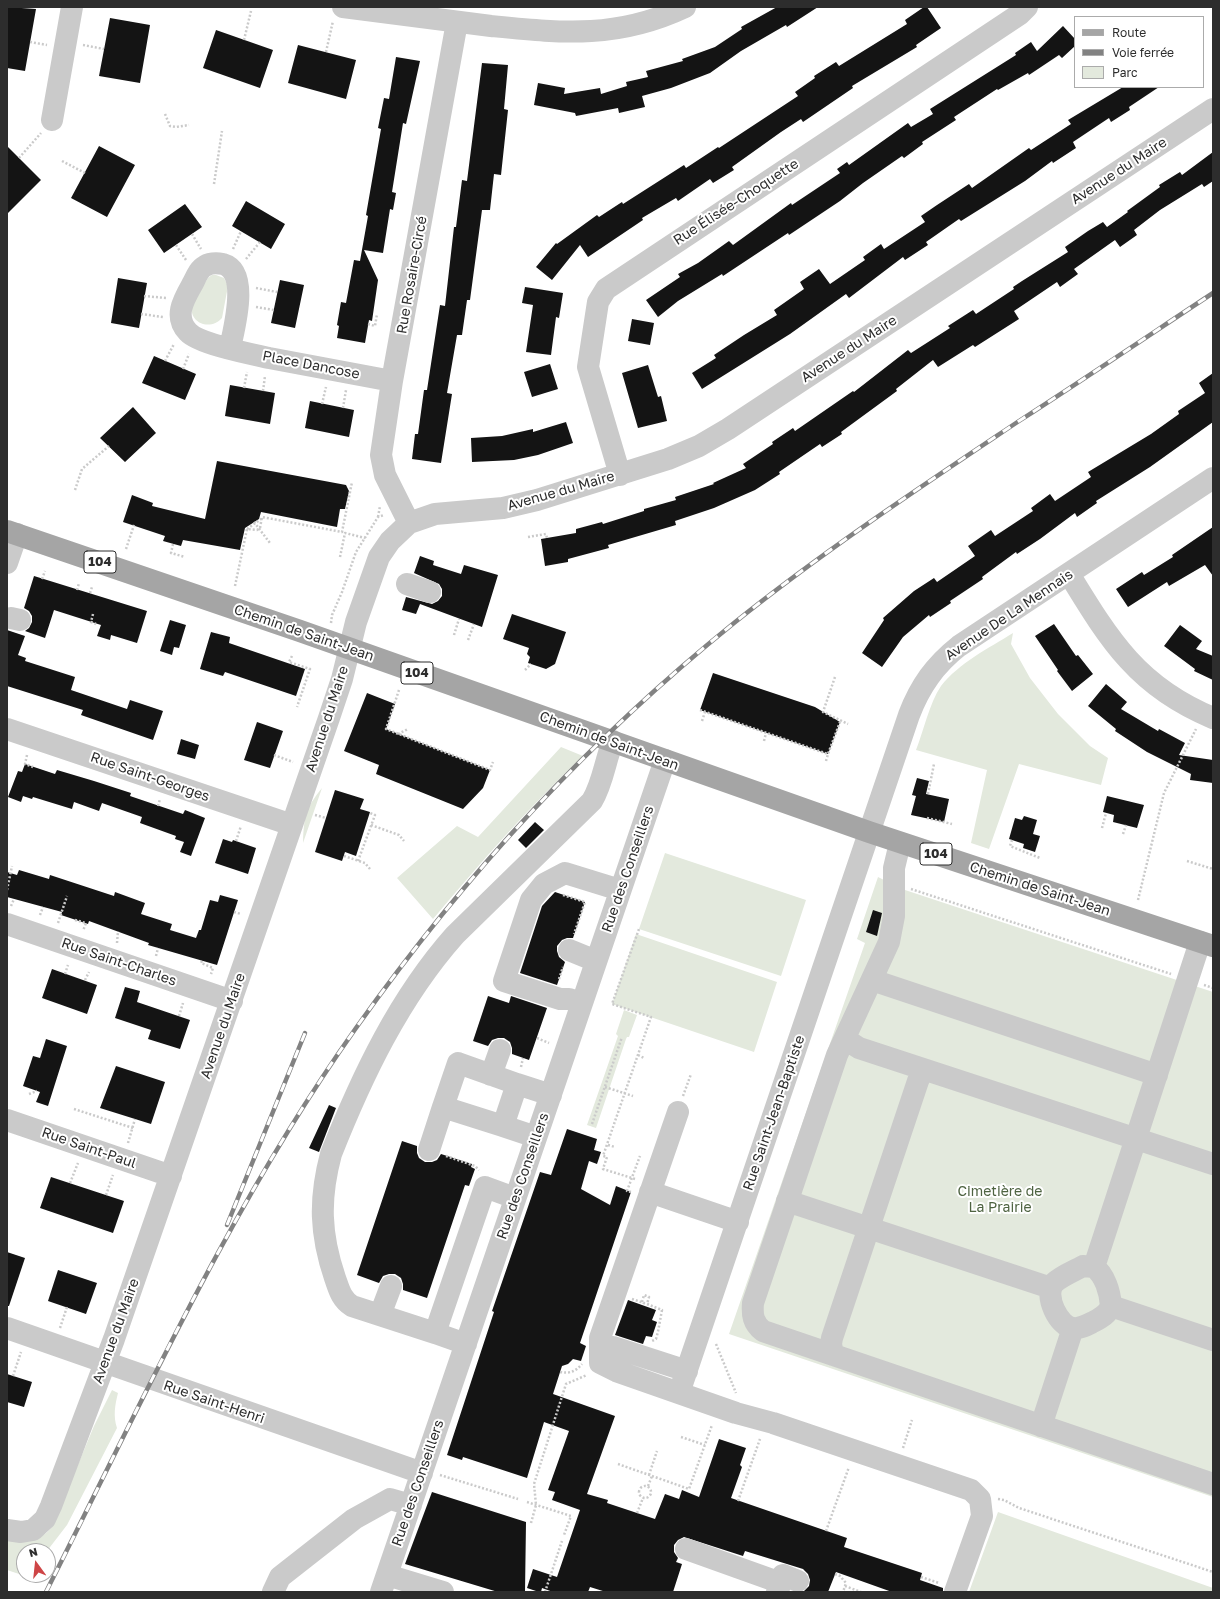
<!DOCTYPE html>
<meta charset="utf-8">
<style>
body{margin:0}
#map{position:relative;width:1220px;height:1599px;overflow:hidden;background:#fff;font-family:"Golos Text",sans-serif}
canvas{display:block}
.frame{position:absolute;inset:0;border:8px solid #2d2d2d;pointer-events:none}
.legend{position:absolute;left:1074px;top:16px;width:130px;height:72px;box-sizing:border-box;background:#fff;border:1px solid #ababab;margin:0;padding:5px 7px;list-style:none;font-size:12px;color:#2d2d2d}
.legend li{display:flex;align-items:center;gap:8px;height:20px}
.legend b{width:20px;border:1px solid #ababab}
.north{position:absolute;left:16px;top:1543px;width:40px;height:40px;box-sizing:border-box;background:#fff;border:1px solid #ababab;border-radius:50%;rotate:345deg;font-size:11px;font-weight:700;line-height:16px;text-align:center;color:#2d2d2d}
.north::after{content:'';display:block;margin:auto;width:14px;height:18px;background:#ce4546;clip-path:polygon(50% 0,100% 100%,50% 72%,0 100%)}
</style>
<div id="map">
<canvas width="1220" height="1599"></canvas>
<div class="frame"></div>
<ul class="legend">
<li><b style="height:5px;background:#a5a5a5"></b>Route</li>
<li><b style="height:5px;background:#828282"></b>Voie ferrée</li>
<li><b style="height:11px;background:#e3e9dd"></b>Parc</li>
</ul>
<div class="north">N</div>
</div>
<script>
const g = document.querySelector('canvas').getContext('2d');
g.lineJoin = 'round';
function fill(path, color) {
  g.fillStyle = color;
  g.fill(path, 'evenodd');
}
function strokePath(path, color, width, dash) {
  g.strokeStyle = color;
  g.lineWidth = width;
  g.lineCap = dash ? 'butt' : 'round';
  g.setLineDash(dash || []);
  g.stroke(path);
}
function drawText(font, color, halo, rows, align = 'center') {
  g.font = font + ' "Golos Text",sans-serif';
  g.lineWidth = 4;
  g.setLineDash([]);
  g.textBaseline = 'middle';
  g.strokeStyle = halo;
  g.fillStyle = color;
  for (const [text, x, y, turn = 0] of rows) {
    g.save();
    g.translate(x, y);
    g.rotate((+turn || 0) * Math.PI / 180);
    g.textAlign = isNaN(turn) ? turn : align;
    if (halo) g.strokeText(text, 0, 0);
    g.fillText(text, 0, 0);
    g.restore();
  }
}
const green = new Path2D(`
 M212,275H216L224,278L228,286L222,318C210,332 186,322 193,303C196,294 203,286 208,278Z
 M1013,633L1011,644L1030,678L1058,714L1090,746L1108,758L1101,785L1019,764L989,849L971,843L987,770L916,750C924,730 929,704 941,686C959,663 989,648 1013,633Z
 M561,747L583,756C529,807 481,862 433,919L397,878L457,826L478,837Z
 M322,788L303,843C304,817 305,809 322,788Z
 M665,853L806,900L781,976L639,929Z
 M878,877L902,889L1213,992V1497L729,1334L865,943L857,939Z
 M636,934L777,982L754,1052L612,1004Z
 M624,1010L637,1015L629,1037H627L626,1039L596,1128L587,1125L618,1036L616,1034Z
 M112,1390L118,1393C115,1405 113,1416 117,1428L67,1525L47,1551H24V1575H29L28,1577L7,1570L8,1541C26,1541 40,1542 52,1527L94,1426Z
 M998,1512L1213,1588V1592H969Z`);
const building = new Path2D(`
 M7,7L36,9L25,71L7,68Z
 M777,7H818L787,27L786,25L741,51L710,73L671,88L642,96L645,107L619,113L618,108L576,116L575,113L534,105L538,83L565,88L564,94L600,88L601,94L627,86L626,82L648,77L646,71L683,61L682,59L715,47L742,29L741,27Z
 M924,7H927L941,28L916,45L917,47L852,86L853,88L803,122L801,119L781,132L732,167L734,170L713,183L710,179L678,201L676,198L642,218L643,220L588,257L580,245L552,280L536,267L556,243L557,244L597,215L599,217L622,202L623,204L684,165L686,168L718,147L719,148L798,96L795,92L815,78L814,76L836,62L839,66L907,24L905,20Z
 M110,18L150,25L140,83L99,76Z
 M1063,26L1075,39V46L1062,58L1059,55L1029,75L1028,73L998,90L997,89L954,117L956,120L922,142L923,144L904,158L902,156L863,183L840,201L789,235L788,233L723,276L722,274L678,301L658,317L646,300L680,277L678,274L698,263L729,241L733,245L791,203L792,205L840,173L837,169L847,162L849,165L908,123L911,127L933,114L930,109L1016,55L1015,53L1031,42L1037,51Z
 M216,30L273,50L260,88L203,68Z
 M298,45L356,60L346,99L288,83Z
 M396,57L420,61L406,124L403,123L392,192L396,193L393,210L390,209L383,253L364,250L378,280L372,321L369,320L365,343L337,338L339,326L337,325L341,302L346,303L354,260L360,261L368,216L366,215L381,129L378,128L384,98L389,99Z
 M482,63L508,65L504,109L508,110L501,175L494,174L490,210H482L470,300H467L462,335H457L447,393L452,394L441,463L412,459L415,434H418L424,390H427L440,305L445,306L454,227H456L462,180L467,181Z
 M1123,87H1159L1129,107L1130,110L1111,122L1109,118L1073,142L1076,148L1053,163L1052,161L1025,181L961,221L959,219L926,242L928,245L905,260L903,257L849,298L846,294L790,334L702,389L692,373L716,358L714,355L744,335L777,315L774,310L804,289L800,282L819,269L830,284L865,260L863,257L881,244L884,249L925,222L921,216L937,205L969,184L972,188L1029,148L1031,150L1071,124L1068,120Z
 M7,146L41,180L7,214Z
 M99,146L135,165L107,217L71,198Z
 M1213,152V181L1204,187L1202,184L1160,210L1134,230L1137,235L1120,247L1115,240L1074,269L1078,274L1060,287L1057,282L1014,311L1019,319L975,347L973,345L938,367L933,360L896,389L897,391L841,432L842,434L822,447L820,444L779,472L780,474L755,490L714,508L675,521L676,525L608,545L609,548L568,559V562L545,566L541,539L576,533V529L602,522L603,524L644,511V509L676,500L675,497L714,484L713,483L746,468L743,464L773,444L772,442L793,428L795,431L853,391L854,392L908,350L911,353L950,328L948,326L973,310L976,314L1014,289L1013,287L1022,281L1068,252L1065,247L1088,231L1103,222L1107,227L1128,212L1127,211L1160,187L1159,185L1180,172L1182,175Z
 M246,201L285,224L271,249L232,226Z
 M185,204L202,227L164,253L148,230Z
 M118,278L147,283L139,328L111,323Z
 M280,280L304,285L295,328L271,323Z
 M525,287L563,293L559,318L556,317L551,355L526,352L533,305L522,303Z
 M632,319L654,323L650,345L628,341Z
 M154,356L196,374L185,400L142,383Z
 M550,364L558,389L532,397L524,372Z
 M648,365L658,397L661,396L667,421L638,428L622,373Z
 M1213,373V422L1150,467L1096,501L1097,503L1077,517L1075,513L1040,539L1017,554L1016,552L982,577L983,579L950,601L951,603L930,617L929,615L903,637L882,667L862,653L884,620L883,618L914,591L934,578L937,582L975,556L968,546L991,530L995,536L1033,511L1031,508L1050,494L1055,501L1091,477L1088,472L1151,434L1179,414L1178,411L1205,393L1199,383Z
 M230,385L275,393L270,424L225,416Z
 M310,401L354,410L349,437L305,428Z
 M133,407L156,433L125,462L100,438Z
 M566,422L573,443L538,455L514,460L472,462L471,438L502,436L533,429V432Z
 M217,461L346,485L349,491L345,509H340L337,527L261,512L259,519L245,528L240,550L183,540L181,546L163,541L165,536L123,522L132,495L153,503L152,506L205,519Z
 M1213,527V576L1205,565L1169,586L1167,582L1128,607L1116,589L1142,572L1144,575L1173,557L1172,555Z
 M420,556L434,561L433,565L461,574L464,565L498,575L482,627L420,604L416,614L402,610L406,597L432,604L438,601L442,596V589L439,584L414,573Z
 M34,576L147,611L137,643L111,635L110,640L97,636L101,625L54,610L45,638L25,631L29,628L32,622V616L29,611L24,608Z
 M512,614L566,632L555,664L546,669L528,663L530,657L527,654L529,648L503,639Z
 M170,620L186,625L179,648L174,647L172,655L160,651Z
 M1054,624L1076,656L1078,655L1093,674L1072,691L1057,671L1058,670L1035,636Z
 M1180,625L1202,641L1196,649L1213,656V680L1194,671L1195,669L1164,646Z
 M7,630L25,636L18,655L26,658L25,661L75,677L71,690L127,709L130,700L163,711L153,740L81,715L83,710L7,686Z
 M211,632L230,637L229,643L305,669L296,696L225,672L223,676L200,669Z
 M713,673L815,707L840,722L828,754L700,710Z
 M1106,684L1127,702L1121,709L1158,731L1159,729L1185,743L1179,755L1213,760V783L1190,780L1191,774L1147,752L1115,731L1116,729L1088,706Z
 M367,693L395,704L386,729L490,770L483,788L463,809L376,774L379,765L344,751Z
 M257,722L283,731L270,768L244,760Z
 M181,739L199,745L195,759L177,754Z
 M25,764L55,774L57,770L94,781L131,793L130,796L183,814L185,810L205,818L191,856L180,852L184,842L175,839L176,836L140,823L142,817L102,803L99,811L74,802L72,809L33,797L32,799L23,796L21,802L8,797L18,771L22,772Z
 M917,778L929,781L926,794L949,799L944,822L911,815L916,796L912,795Z
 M335,790L364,799L360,809L370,812L356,856L345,852L342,861L315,852Z
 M1107,796L1144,805L1137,828L1113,822L1114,815L1103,812Z
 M1024,816L1037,820L1033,834L1040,836L1035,852L1023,848L1024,844L1009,839L1015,818L1022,820Z
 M535,822L544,830L526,848L518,840Z
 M223,839L232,842L233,840L256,848L248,874L215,863Z
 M19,870L49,879L50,875L114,896L115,892L145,903L141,914L172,924L170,930L196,938L199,930H201L210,900L218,902L220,895L238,900L217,965L148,945L149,943L89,921L88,924L61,915L62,912L7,897V872L17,875Z
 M555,892L585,902L573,938H567L562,940L557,946V951L559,957L565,962L557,985L520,973L542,906Z
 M873,910L882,913L877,936L866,932Z
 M52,969L97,985L87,1014L42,998Z
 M125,987L140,991L137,1002L190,1020L180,1049L148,1039L151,1030L115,1018Z
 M488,996L509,1003L511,996L547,1008L529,1060L512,1054V1048L510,1042L504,1038H498L492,1040L488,1046L473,1041Z
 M46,1039L67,1046L48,1106L36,1102L40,1092L23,1086L33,1056L40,1058Z
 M116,1066L165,1082L151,1124L100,1108Z
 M329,1105L336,1108L319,1152L309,1148Z
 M567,1129L597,1139L594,1150L601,1152L597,1164L589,1161L581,1189L610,1205L616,1186L631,1192L580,1343L586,1346L581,1361L573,1359L568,1364L562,1366L553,1394L615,1416L587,1494L608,1500L607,1503L655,1519L665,1494L679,1499L682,1490L699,1497L719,1439L746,1448L740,1465L742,1467L731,1498L847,1538L844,1547L922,1573L920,1580L943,1588V1592H892L836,1572L828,1592H803L809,1586L810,1580L808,1574L803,1569L745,1551L743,1556L684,1537L678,1540L674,1545V1552L678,1558L676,1562L682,1564L673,1592H606L590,1587L588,1592H553L542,1588L541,1592H539L527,1588L533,1569L557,1577L580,1510L552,1500L555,1492L548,1490L569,1431L544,1422L527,1478L463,1457L462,1460L447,1455L494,1312L492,1311L540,1172L551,1175Z
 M402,1141L417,1146V1153L419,1158L425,1162H432L437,1160L441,1154L472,1164L471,1167L475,1169L469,1186L465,1185L427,1298L403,1290V1284L401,1278L395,1274H389L383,1276L379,1283L357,1275Z
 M51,1177L124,1201L113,1233L40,1208Z
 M7,1252L25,1258L9,1306H7Z
 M58,1270L97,1283L86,1314L48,1301Z
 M628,1300L656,1310L652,1320L657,1322L652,1337L646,1336L643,1344L615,1335Z
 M7,1374L32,1382L24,1407L7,1402Z
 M432,1492L526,1522L525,1592H498L405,1564Z`);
const path = new Path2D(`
 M244,40L251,11
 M30,42L47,45
 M83,45L104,49
 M326,52L333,21
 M165,114L170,126L176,127L189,125
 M19,158L41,133
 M62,161L85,173
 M214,184L222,131
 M192,234L201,249
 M176,245L186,260
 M233,249L241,231
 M246,259L260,242
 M256,288L277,292
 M144,296L166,298
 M256,307L274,310
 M141,314L163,317
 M368,324L375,326L377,314
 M165,361L174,344
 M183,369L189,354
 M244,388L247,372
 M263,391L265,376
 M322,404L326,387
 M343,408L346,390
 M75,490L82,469L109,446
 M378,517L380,506
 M254,522L270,543
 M247,529L261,519
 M528,537L546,534L547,538
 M173,544L171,553L185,557
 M126,549L134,525
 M340,557L345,533L365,538
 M42,579L45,571
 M235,586L247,529L257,530L260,528L262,517L342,532L352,482
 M77,590L79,583
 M90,593L92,587
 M93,614L91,622L96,624
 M331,623L332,615L342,592L356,552L378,517L384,515
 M454,635L459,619
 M468,640L474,624
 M292,656L289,662L310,669L297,707
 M525,670L531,664
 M835,677L823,712L848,724
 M399,690L386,729L490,770L493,762
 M700,710L828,754L840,722
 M702,721L705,712
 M398,734L408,729
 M764,741L766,733
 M27,755L25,764L33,767
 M274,755L293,762
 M826,761L828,754
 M928,794L934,764
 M158,806L160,799
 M315,815L326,818
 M927,818L952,824
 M371,825L399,835L404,841
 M1102,828L1106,813
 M1123,834L1126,825
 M1012,840L1010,846L1040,858
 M236,841L241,826
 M344,856L365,863L370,869
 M358,861L375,815L370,813
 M1187,861L1213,869
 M911,889L1171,974
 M7,890L12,866
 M563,895L585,902L574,934
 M1138,900L1164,793L1196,729
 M11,906L14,899
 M234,912L241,914
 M40,915L43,907
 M75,920L86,923L83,931
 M58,923L67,896
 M117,943L118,931
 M156,956L158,948
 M202,961L201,963L213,968L211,974
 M65,974L68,965
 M559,979L563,967
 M85,980L89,972
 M1204,985L1213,988
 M179,1016L183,1003
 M537,1038L549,1043
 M638,1055L644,1058
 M521,1067L523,1058
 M605,1087L633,1096
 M29,1094L37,1091
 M683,1096L691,1074
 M74,1109L133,1128
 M592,1124L622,1037
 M128,1143L135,1119
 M608,1145L615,1147
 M446,1156L475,1166L479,1170
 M635,1179L603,1169L607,1157L603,1156L651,1017L612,1004L639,929
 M70,1183L78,1163
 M631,1192L627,1191L640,1156
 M106,1195L113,1175
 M632,1299L644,1303L643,1305
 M642,1302L644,1295L649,1297L647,1304L662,1310C660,1320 659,1329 656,1339L652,1341
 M60,1328L67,1307
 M716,1344L736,1393
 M560,1372C570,1374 576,1371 582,1364
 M13,1376L21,1352
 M681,1437L705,1445
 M903,1448L912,1420
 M618,1464L689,1489L712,1425
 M440,1475L518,1499
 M649,1475L657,1451
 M639 1492a6 6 0 1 1 12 0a6 6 0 1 1-12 0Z
 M648,1486L652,1476
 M998,1499L1004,1500L1019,1508L1213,1572
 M738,1501L760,1439
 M527,1502L571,1516L564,1535
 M637,1513L643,1498
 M531,1523L536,1505L534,1484L566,1384L587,1375
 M826,1531L849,1467
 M835,1574L840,1576L846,1583L843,1592
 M921,1577L939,1583
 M845,1586L861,1592
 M545,1592L562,1541`);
const minor = new Path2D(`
 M343,7C392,13 442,20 491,26C563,33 617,39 685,7
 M52,120L72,7
 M230,348C234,328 250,272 223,264C217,263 210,263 205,266C199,269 196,277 193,283C184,299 173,316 188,332C199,344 251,354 269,358L392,381
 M620,475L588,367L598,302L606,289L1020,14L1027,7
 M409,523L385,475L381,455L392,381L457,22
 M7,563L17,534
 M1069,574C1110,641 1138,687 1213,718
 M407,584L430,592
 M11,618L20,620
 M7,729L292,825
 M900,843L894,868V916L889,942L837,1055L753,1303C752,1315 753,1323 763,1331L1213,1484
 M7,924L232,1001
 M569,950L596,961
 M872,980L1157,1075
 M582,1003L569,999H560L504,981L531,900L544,884L565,873L620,890
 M845,1039L859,1048L1213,1164
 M491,1075L500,1050
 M678,1112L600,1338V1363L616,1371L736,1413L773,1423L971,1490L980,1499L982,1516L955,1592
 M7,1120L171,1176
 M503,1126L443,1107L458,1063L517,1084
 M536,1137L503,1126L517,1084L551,1095
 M429,1150L443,1107
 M650,1192L738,1222
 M787,1201L1051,1288
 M1083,1266L1094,1267C1105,1275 1110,1292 1111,1306C1108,1314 1101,1318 1093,1322C1087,1325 1080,1329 1073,1328C1059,1327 1043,1295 1054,1283C1061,1276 1074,1271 1083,1266Z
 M1094,1267L1200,942
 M1111,1306L1213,1340
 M380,1315L391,1286
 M7,1328L422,1473
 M435,1333L352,1306C341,1299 339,1289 335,1278C320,1234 319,1199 331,1154C362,1076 399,998 455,935L592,801C603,783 605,761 613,741
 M466,1344L435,1333L485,1187L515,1198
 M601,1348L613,1347L687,1371
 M833,1355L831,1344L832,1338L918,1081L923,1070
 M679,1393L909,715C920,686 935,665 959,646L1213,478
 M1041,1426L1073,1328
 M7,1530L21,1532L33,1530L45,1519L51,1506L114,1339L329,718L342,679L356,622L379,557L390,541L409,523L435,514L503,508L537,500L668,459L699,446L728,429L1213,109
 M686,1549L781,1583L777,1592
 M387,1575L443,1592
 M781,1583L783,1575L798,1581
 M273,1592L280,1577L354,1519L390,1499L411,1505
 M381,1592L665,760`);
const major = new Path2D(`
 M7,531L300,631L869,832L1213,946`);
const rail = new Path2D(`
 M227,1225L305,1033
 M46,1592C143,1400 232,1203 356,1028C463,877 590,739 734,623C825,550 922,486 1019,421C1084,379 1148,336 1213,293`);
const shields = [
 [100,562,32],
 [417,673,32],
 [936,854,32]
];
const shieldNames = [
 ["104",100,562],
 ["104",417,673],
 ["104",936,854]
];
const streetNames = [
 ["Avenue du Maire",1119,171,-33],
 ["Rue Élisée-Choquette",736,202,-33],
 ["Rue Rosaire-Circé",412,275,-80],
 ["Avenue du Maire",849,349,-33],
 ["Place Dancose",311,365,11],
 ["Avenue du Maire",561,491,-16],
 ["Avenue De La Mennais",1009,615,-34],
 ["Chemin de Saint-Jean",304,633,19],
 ["Avenue du Maire",327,719,-72],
 ["Chemin de Saint-Jean",609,741,20],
 ["Rue Saint-Georges",150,777,19],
 ["Rue des Conseillers",628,869,-71],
 ["Chemin de Saint-Jean",1040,889,18],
 ["Rue Saint-Charles",119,962,19],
 ["Avenue du Maire",223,1026,-71],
 ["Rue Saint-Jean-Baptiste",774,1113,-71],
 ["Rue Saint-Paul",89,1148,19],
 ["Rue des Conseillers",523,1176,-71],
 ["Avenue du Maire",116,1331,-70],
 ["Rue Saint-Henri",214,1402,19],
 ["Rue des Conseillers",418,1483,-71]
];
const parkNames = [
 ["Cimetière de",1000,1192],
 ["La Prairie",1000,1208]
];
fill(green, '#e3e9dd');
fill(building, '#141414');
strokePath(path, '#cacaca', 2.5, [2, 2]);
strokePath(minor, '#cacaca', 22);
strokePath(major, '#a5a5a5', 22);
strokePath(rail, '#828282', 4.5);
strokePath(rail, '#fff', 3, [9]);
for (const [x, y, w] of shields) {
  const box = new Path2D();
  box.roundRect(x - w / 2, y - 11, w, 22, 3);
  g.fillStyle = '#fff';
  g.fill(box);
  strokePath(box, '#2d2d2d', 1);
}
drawText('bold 13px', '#2d2d2d', null, shieldNames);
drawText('14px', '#2d2d2d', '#fff', streetNames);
drawText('14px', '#4e6341', '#fff', parkNames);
</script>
